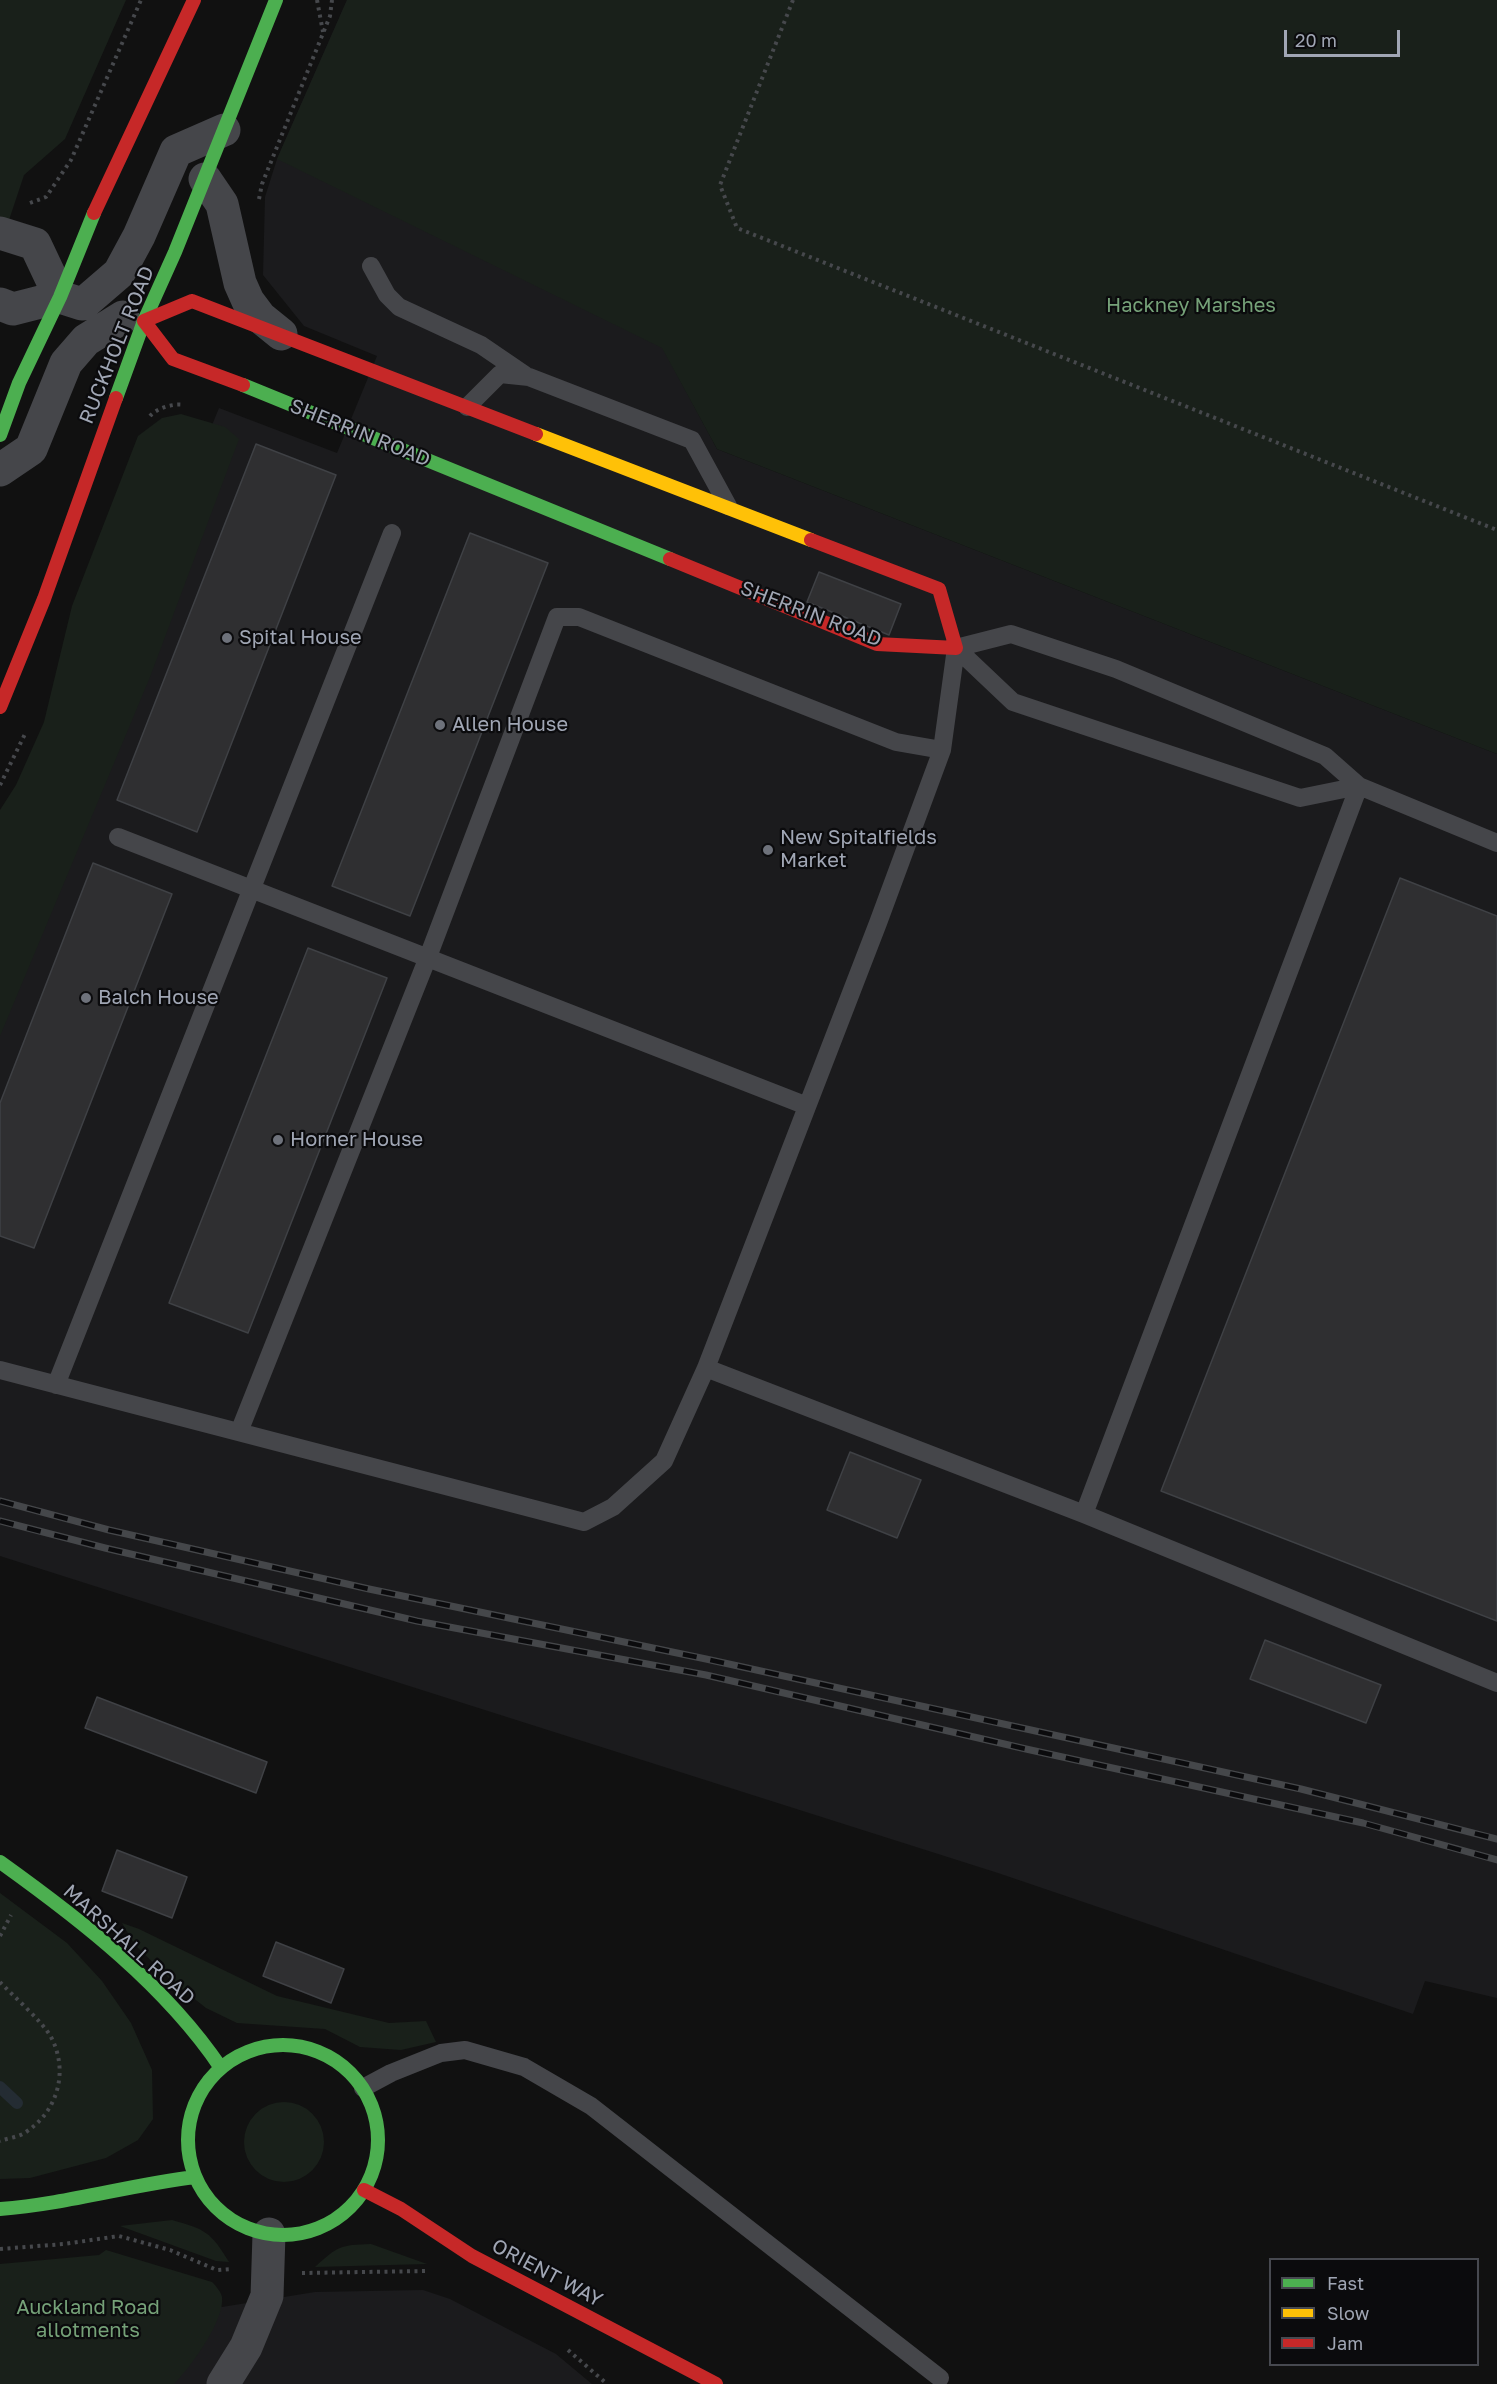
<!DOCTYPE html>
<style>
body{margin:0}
#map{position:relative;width:1497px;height:2384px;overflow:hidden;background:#111;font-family:"Golos Text",sans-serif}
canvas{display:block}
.legend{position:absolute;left:1269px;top:2258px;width:210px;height:108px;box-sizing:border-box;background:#0b0b0d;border:2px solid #474950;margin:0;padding:8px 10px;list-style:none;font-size:18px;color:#a0a6b4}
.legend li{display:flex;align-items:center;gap:12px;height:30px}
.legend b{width:30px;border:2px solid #474950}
.scale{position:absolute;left:1284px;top:30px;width:116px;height:27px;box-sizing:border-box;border:3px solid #a0a6b4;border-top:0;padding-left:8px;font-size:18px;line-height:21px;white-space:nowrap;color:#a0a6b4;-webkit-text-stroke:4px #0b0b0d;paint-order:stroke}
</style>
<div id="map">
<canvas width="1497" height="2384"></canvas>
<ul class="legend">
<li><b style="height:8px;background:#4caf50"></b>Fast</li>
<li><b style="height:8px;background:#ffc107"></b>Slow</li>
<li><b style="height:8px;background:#c62828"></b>Jam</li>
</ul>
<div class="scale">20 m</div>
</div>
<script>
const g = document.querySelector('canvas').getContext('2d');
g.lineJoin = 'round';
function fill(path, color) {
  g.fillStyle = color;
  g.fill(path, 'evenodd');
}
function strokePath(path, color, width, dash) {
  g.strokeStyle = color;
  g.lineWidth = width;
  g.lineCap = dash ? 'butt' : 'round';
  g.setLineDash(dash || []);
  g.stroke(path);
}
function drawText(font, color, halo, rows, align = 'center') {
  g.font = font + ' "Golos Text",sans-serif';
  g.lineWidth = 4.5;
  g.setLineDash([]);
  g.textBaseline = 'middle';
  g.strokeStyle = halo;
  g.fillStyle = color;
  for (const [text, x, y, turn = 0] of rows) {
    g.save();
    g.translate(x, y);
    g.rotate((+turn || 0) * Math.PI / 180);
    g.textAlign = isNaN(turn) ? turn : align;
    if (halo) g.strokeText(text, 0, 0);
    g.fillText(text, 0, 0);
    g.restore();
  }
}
const built = new Path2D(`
 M347,0H476L717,449L1497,754V1998L1425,1981L1413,2014L998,1873L0,1556V946L219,408L337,453L377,356L304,326L263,275L265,197L277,159Z
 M423,2290L450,2299L556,2354L592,2384H113L198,2295L222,2307L315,2292Z`);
const green = new Path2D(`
 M0,0H126L65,139L24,175L0,247Z
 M347,0H1497V754L717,449L662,348L277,159Z
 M181,414L225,427L239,439L150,677L0,1036V810L16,785L44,722L72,606L138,436L162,418Z
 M0,1893L67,1943L102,1981L131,2023L152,2070L153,2119L138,2140L106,2158L30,2178L0,2179Z
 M122,1923L139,1929L277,1996L389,2023L426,2021L436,2042L401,2050L360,2047L325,2029L237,2023L206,2008L172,1981L135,1945Z
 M244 2142a40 40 0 1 1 80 0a40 40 0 1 1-80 0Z
 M172,2220C205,2229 211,2232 229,2262L216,2261L120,2226Z
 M371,2244L427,2264L315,2267C338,2246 340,2245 371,2244Z
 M106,2250L212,2282C216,2286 221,2292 222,2297C225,2320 190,2368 174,2384H0V2264L99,2255Z`);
const stream = new Path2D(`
 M0,2087L17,2103`);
const building = new Path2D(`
 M256,444L336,475L197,832L117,800Z
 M470,533L548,563L410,916L332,886Z
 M819,572L901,604L889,635L807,602Z
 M93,863L172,894L34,1248L0,1236V1103Z
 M1400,878L1497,916V1621L1161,1491Z
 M308,948L387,978L248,1333L169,1303Z
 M850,1452L921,1480L897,1538L827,1510Z
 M1265,1640L1381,1685L1366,1723L1250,1679Z
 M97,1697L267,1762L256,1793L85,1728Z
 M117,1850L187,1877L172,1918L102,1891Z
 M276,1942L344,1969L331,2003L263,1976Z`);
const path = new Path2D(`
 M317,0L323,32
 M793,0L720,185L737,228L1497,530
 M259,199L262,184L330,16L332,0
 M30,203L46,197L71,160L141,0
 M150,416C157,408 174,403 184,405
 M0,785L25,734
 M0,1936L11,1915
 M0,1982C14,1997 42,2021 51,2037C69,2071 58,2111 26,2132C19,2137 8,2138 0,2141
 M0,2249L64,2244L119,2236L170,2250L217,2270L232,2269
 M302,2273L427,2271
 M568,2350L607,2384`);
const lane = new Path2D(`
 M371,266L387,295L399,307L481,345L525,375
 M467,407L500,374L529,377L692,440L728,506
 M956,648L1011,634L1116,669L1325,756L1359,786L1497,843
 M956,648L1013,702L1300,798L1359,786
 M118,837L807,1106
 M706,1368L1084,1514L1497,1683
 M0,1370L584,1522L613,1507L664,1461L706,1368L878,923L942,750L956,648
 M56,1385L392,533
 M239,1432L428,957L557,617H579L896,742L942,750
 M1084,1514L1359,786
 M363,2088L391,2073L441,2053L465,2050L524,2067L591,2106L940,2378`);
const street = new Path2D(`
 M205,179L222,204L240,283L248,301L260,317L281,334
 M0,233L35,244L60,297
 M0,304L13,309L60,297L82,304
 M83,304L119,273L139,236L176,151L224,130
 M0,470L31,449L66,363L86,340L123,317
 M223,2384L246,2347L267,2296L269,2234`);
const fast = new Path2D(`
 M243,385L670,559
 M116,398L144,321L175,252L276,0
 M0,435L19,383L60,297L94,213
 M0,1862C81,1920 165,1985 221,2068
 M188 2140a95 95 0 1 1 190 0a95 95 0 1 1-190 0Z
 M0,2209C66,2204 129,2185 195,2177`);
const slow = new Path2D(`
 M536,434L811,540`);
const jam = new Path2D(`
 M94,213L194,0
 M192,301L536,434
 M192,301L144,321L173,359L243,385
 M670,559L877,644L956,648L939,589L811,540
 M0,707L44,599L116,398
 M364,2190L401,2209L472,2256L716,2384`);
const rail = new Path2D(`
 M0,1501L109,1530L369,1589L706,1659L1301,1789L1497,1839
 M0,1521L105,1548L417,1621L706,1675L1026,1749L1363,1823L1497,1860`);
const markers = [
 [227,638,6,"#6e727b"],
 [440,725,6,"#6e727b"],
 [768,850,6,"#6e727b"],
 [86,998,6,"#6e727b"],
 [278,1140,6,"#6e727b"]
];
const parkNames = [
 ["Hackney Marshes",1191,306],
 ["Auckland Road",88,2308],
 ["allotments",88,2331]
];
const streetNames = [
 ["RUCKHOLT ROAD",117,345,-68],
 ["SHERRIN ROAD",360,433,22],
 ["SHERRIN ROAD",811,614,21],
 ["MARSHALL ROAD",129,1945,42],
 ["ORIENT WAY",547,2273,28]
];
const poiNames = [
 ["Spital House",239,638],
 ["Allen House",452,725],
 ["New Spitalfields",780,838],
 ["Market",780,861],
 ["Balch House",98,998],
 ["Horner House",290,1140]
];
fill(built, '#1b1b1d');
fill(green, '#19201a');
strokePath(stream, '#242c33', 12);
fill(building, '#2f2f31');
strokePath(building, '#3f4145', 1.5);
strokePath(path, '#46484c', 4, [3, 4.5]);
strokePath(lane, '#45464a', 18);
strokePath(street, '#45464a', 33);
strokePath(fast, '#4caf50', 14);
strokePath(slow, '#ffc107', 14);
strokePath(jam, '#c62828', 14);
strokePath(rail, '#45474a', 7);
strokePath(rail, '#0b0b0d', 4.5, [14]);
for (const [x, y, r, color] of markers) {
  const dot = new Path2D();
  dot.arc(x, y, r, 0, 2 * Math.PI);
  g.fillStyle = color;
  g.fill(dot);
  strokePath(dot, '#0b0b0d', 2);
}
drawText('20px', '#75a178', '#0b0b0d', parkNames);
drawText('20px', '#a0a6b4', '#0b0b0d', streetNames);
drawText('20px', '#a0a6b4', '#0b0b0d', poiNames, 'left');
</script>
